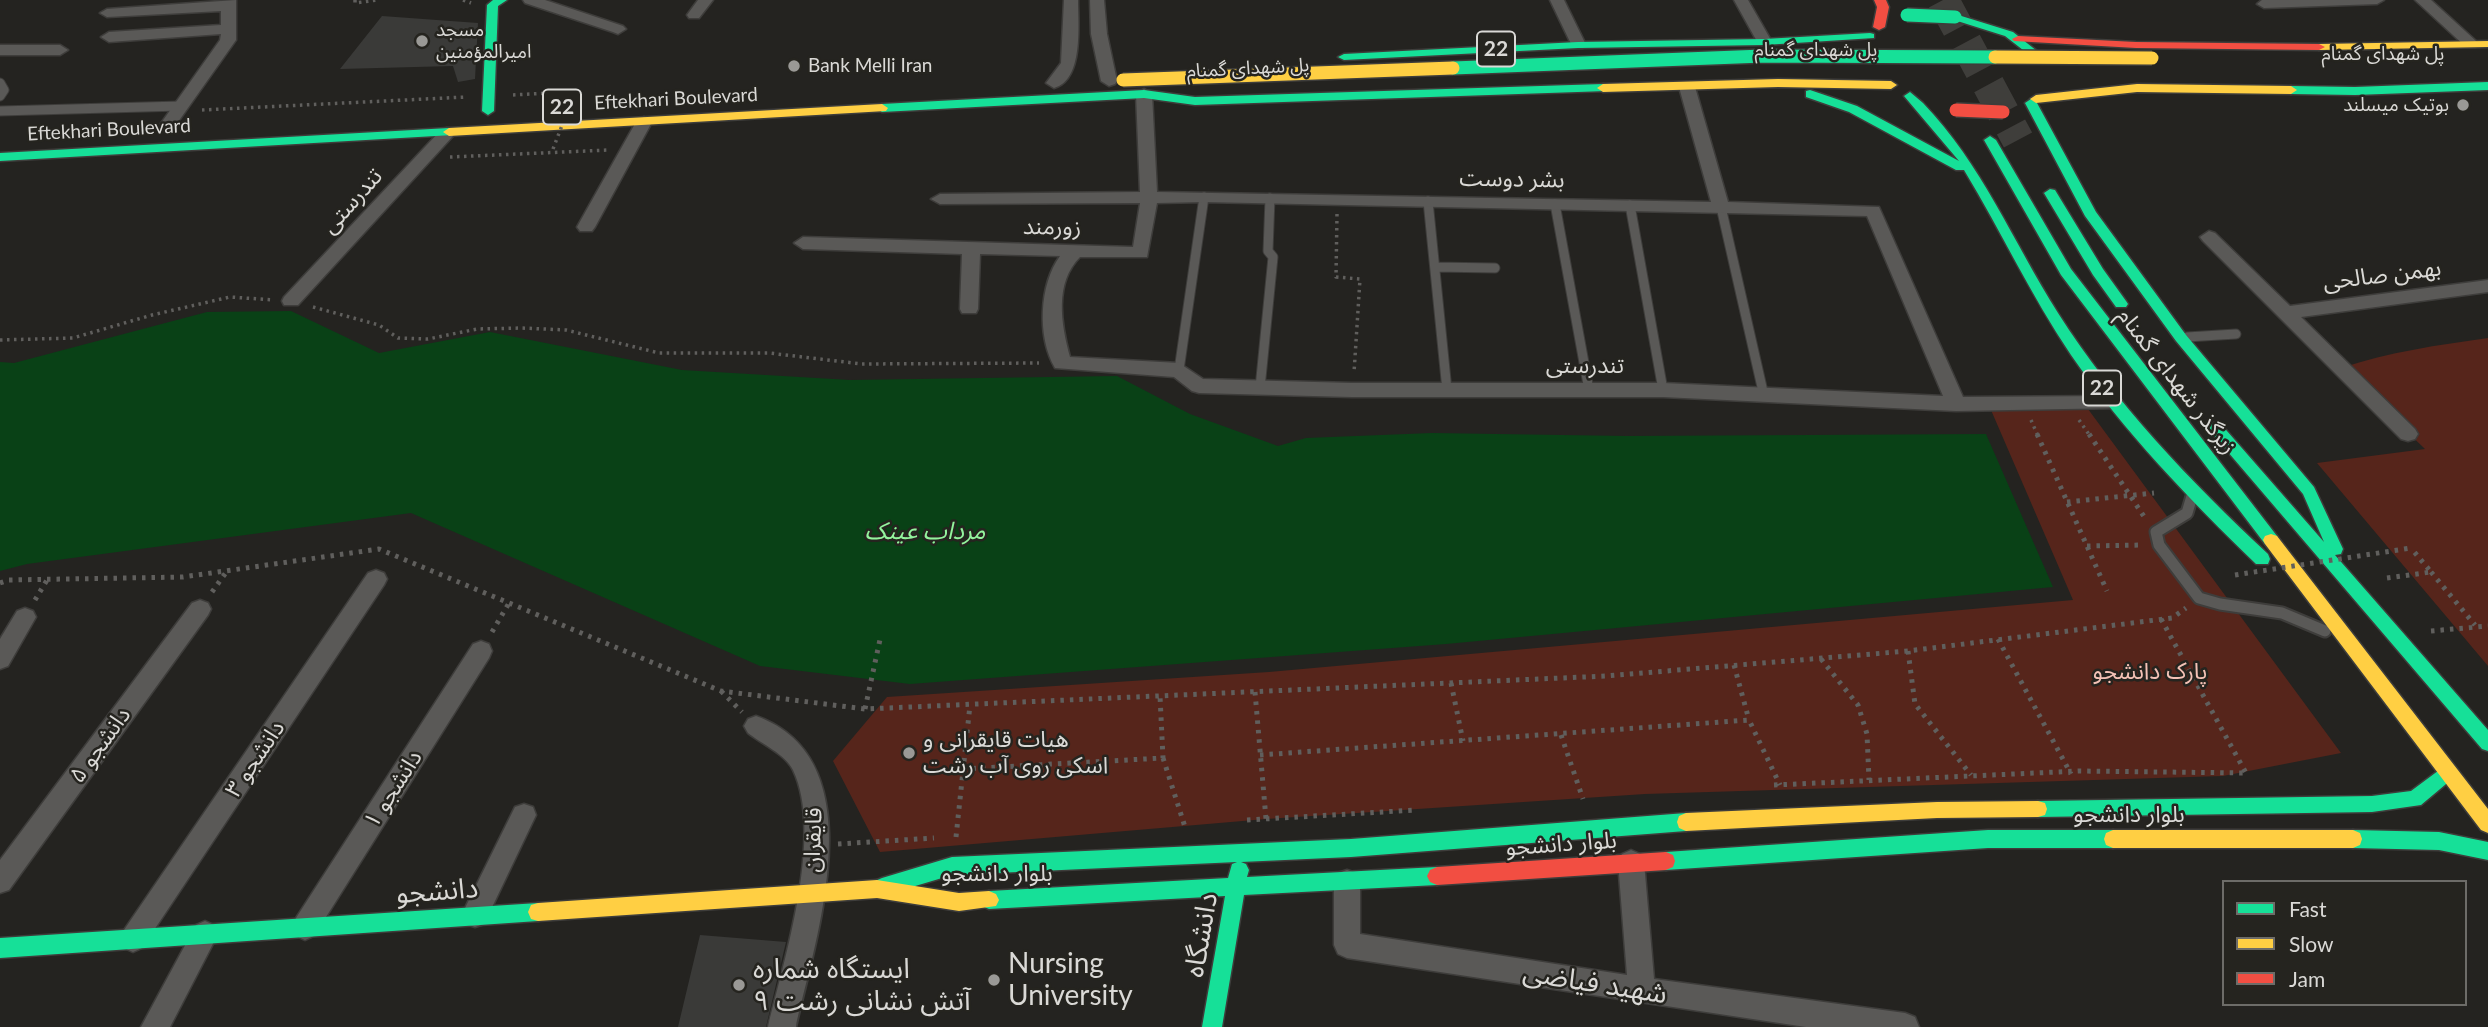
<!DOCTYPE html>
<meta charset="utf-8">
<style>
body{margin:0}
#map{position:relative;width:2488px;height:1027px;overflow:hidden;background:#242320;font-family:Lato,sans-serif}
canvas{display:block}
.legend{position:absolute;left:2222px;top:880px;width:245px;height:126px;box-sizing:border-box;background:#25241f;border:2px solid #6d6c68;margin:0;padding:9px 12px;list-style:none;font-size:21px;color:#dad9d6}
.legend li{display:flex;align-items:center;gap:14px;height:35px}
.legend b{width:35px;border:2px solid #6d6c68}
</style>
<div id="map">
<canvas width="2488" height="1027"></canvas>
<ul class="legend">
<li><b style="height:9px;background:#16e098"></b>Fast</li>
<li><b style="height:9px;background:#ffcf43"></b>Slow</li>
<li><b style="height:9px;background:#f24e42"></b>Jam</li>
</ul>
</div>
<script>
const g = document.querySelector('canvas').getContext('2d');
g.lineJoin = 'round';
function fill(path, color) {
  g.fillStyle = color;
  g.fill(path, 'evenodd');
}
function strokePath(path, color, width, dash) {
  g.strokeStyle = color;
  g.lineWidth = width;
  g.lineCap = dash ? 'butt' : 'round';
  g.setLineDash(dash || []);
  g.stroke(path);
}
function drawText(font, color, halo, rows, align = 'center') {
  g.font = font + ' Lato,"Noto Sans Arabic",sans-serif';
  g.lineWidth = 5;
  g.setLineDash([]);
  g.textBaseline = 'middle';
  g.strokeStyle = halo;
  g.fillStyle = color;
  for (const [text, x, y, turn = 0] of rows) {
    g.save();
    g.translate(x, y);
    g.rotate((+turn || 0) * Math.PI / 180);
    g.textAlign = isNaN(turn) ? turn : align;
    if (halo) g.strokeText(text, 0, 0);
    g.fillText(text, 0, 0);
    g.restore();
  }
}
const green = new Path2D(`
 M2488,338V666L2317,463L2425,449L2341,368C2389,352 2438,345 2488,338Z
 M2088,409L2341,753L2223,776L1645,794L1266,819L880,852L833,761L887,697L1269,672L2073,600L1991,410Z`);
const water = new Path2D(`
 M291,311L379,353L490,332L682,370L850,380L1117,376L1190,414L1278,446L1306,438L1432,433L1627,436L1986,434L2053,587L1446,644L910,684L760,666L411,513L27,564L0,571V362L14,363L207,312Z`);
const building = new Path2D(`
 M382,16L478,23L475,79L458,82L453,66L340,69Z
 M700,935L786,942L766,1027H678Z`);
const highwayTunnel = new Path2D(`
 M1943,0L2018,140`);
const pathFar1 = new Path2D(`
 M355,0V3L377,0
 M463,0L471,3
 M513,95L582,91
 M202,110L466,97
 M450,157L609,150
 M1337,214L1336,277L1360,279L1354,373
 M313,307L379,325L398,338L428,339L477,329L522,328L566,330L659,353H769L862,364L1039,363
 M0,340L73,338L152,315L230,297L274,300
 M2031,420L2038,436
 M2079,420L2090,436`);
const path = new Path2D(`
 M2037,434L2107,591
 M2089,434L2145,518
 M2067,502L2154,493
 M2087,546L2142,545
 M2431,572L2475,625
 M2387,578L2431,572L2411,548
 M0,583L9,580L183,577L379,549L721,691L865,709L1606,676L1908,651L2172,618L2186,608
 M212,592L227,571
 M35,600L47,580
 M2161,619L2246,773
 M2431,631L2488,626
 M492,632L509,603
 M1998,639L2071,774
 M1908,651L1915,704L1971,775
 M1821,659L1858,705L1867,734L1869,780
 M1734,665L1749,720
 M1451,683L1463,741
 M721,691L742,712
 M1255,692L1266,819
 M865,709L881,635
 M1561,735L1583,799
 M1260,755L1749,720L1780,785
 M1163,758L1185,827
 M963,769L1163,758L1160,696
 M1774,785L2079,771L2246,773
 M1247,820L1416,810
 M956,837L970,705
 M838,844L934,838`);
const laneFar1 = new Path2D(`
 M0,83L4,90L0,96
 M0,111L181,106
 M1428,201L1447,390
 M1555,204L1589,390
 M1630,205L1663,390
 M1721,207L1764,396
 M1435,267L1495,268
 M2187,337L2236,334
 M1179,370L1204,197
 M1260,388L1273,257L1268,251L1270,198`);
const lane = new Path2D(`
 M2192,496L2187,513L2156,532L2159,545L2199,598L2220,604L2282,613L2325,631`);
const street = new Path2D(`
 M236,0V40L173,129H161L159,126L220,40L221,34L109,42L101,37L109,32L221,25V11L107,17L100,13L107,9Z
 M523,0H545L623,26L626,29L618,34L613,32L525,3Z
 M698,0H713L699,18H689L687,15Z
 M1064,0H1078C1078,24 1084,80 1054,88L1046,83L1061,63Z
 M1090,0H1104L1107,34L1117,81L1115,84L1109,86L1101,81L1091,34Z
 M1550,0H1564L1586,45L1583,48H1573Z
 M1734,0H1748L1772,42L1769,45H1759Z
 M2384,0L2377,4L2264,8L2257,4L2262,0Z
 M2415,0H2431L2476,41L2479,44L2476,47H2466Z
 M0,45H60L68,50L60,55H0Z
 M1687,82L1695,87L1728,202L1879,207L1963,397L2113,396L2120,398L2123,403L2120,408L1956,411L1663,397H1352L1199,393L1192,391L1174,377L1055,368C1037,337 1039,285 1060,256L980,254L978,309L976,313H962L960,309L962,254L803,249L794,243L803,237L1133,247L1140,203L940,204L931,199L940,194L1140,192L1136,94L1144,89L1152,94L1157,192L1711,202L1679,87ZM1204,202L1867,216L1943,396L1663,383H1352L1203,379L1179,363L1070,357C1061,324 1054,283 1080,257H1147L1157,203Z
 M644,117L652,122L595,227L592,231H580L577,227L636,122Z
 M447,128L453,130L455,133L453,136L298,305H284L282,301L284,297L441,130Z
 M2209,231L2215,233L2290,306L2488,280V292L2301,317L2415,429L2418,434L2415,439L2408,441L2401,439L2203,241L2200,237Z
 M376,570L384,573L387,579L384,585L142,948L133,952L124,948L120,939L124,930L368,573Z
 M200,600L208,603L211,609L208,615L9,890L0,893V860L192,603Z
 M25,608L33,611L36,617L8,666L0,669V639L17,611Z
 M481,641L489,644L492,651L489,658L314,936L305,940L296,936L292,927L296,918L473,644Z
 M756,716C877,759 816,937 796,1027H768C784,960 824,835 793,770C785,754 762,744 748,733L744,726L748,719Z
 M524,804L533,807L536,815L484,924L475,927L466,924L462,915L466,906L515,807Z
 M1631,850L1640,854L1644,862L1654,979L1905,1013L1915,1017L1919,1027H1806L1347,958L1338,954L1334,945V882L1338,873L1347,870L1356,873L1360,882V934L1627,975L1618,862L1622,854Z
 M205,921L214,925L218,934L170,1027H141L196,925Z`);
const fast = new Path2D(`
 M493,0H507L498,6L494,111L488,115L482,111L487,5Z
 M1955,14L2013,32L2042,55L2040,57H2032L2005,36L1951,19V15Z
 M1870,33L1874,34V38L1764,45L1578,48L1344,60L1338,57L1344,54L1578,42L1764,39Z
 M2488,82V90L2355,95L2291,94L2285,90L2291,86L2355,87Z
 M1603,84L1607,85V91L1195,105L1144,98L882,112L876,108L882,104L1144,90L1195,97Z
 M1810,90L1857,106L1959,161L1904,96L1910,92L1923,103C1982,164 2013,242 2058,313C2116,404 2190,481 2268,554L2270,559L2268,564H2256C2189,499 2124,432 2071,355C2031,296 2001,231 1964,170H1956L1849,112L1806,97V91Z
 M2031,99L2037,103L2096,212L2186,335L2314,487L2343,549L2341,554L2335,555L2488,730V751L2482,749L2210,431L2208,427L2210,423H2220L2324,542L2303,494L2176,341L2085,216L2025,103Z
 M449,128L455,132L453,135L0,161V153Z
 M1990,136L1996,140L2071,269L2277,536L2279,540L2277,544H2265L2061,275L1984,140Z
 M2050,189L2055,190L2103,269L2126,301L2128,304L2126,307H2116L2093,275L2044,193Z
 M2446,765L2452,767L2455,773L2452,779L2421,805L2372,812L2038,817L2031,815L2029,809L2031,803L2038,801L2372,796L2411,791Z
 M1686,813L1693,816L1695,822L1693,828L1686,831L1351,857L1241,862L1246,864L1249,870L1247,877L1437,867L1444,870L1447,876L1444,882L1437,885L1244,895L1222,1027H1202L1225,896L989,909L982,906L979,900L982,894L989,891L1228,878L1232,864L1237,862L952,875L882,896L875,893L872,887L875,881L882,878L952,857L1351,839Z
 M1988,830H2113L2120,833L2122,839L2120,845L2113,848H1988L1666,870L1659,867L1657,861L1659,855L1666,852Z
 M2353,830L2439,832L2488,842V860L2439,850L2353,848L2346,845L2344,839L2346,833Z
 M538,903L545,905L548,912L545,919L538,921L0,958V938Z`);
const slow = new Path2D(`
 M2488,41V47L2319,50L2313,47L2319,44Z
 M1778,79L1891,81L1897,85L1891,89L1778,87L1603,92L1597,88L1603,84Z
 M2137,84L2291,86L2297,90L2291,94L2137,92L2036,103L2030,99L2036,95Z
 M882,104L888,108L886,111L449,136L443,132L449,128Z
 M2271,534L2277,536L2488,809V833L2481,830L2265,544L2263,540L2265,536Z
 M2038,801L2045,803L2047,809L2045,815L2038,817L1937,818L1686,831L1679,828L1677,822L1679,816L1686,813L1937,802Z
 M2113,830H2353L2360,833L2362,839L2360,845L2353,848H2113L2106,845L2104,839L2106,833Z
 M877,880L959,893L989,891L996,894L999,900L996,906L959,911L877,898L538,921L531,919L528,912L531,905L538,903Z`);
const jam = new Path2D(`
 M1874,0H1886L1889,7L1885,27L1879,30L1873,27L1877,7Z
 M2018,36L2136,42L2319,44L2325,47L2319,50L2136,48L2014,41L2012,39Z
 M1666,852L1673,855L1675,861L1673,867L1666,870L1437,885L1430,882L1427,876L1430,870L1437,867Z`);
const pathBridgeFar1 = new Path2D(`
 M553,149L574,94`);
const pathBridge = new Path2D(`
 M2235,575L2411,548`);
const fastBridge = new Path2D(`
 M1907,15L1955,17
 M1453,68L1763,56L1995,57`);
const slowBridge = new Path2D(`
 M1995,57L2152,58
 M1123,80L1453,68`);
const jamBridge = new Path2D(`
 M1956,110L2003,112`);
const markers = [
 [422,41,7,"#9a9996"],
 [794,66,7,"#9a9996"],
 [2463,105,7,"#9a9996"],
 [909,753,7,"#9a9996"],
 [994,980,7,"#9a9996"],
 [739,985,7,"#9a9996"]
];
const farPoinames = [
 ["مسجد",436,30],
 ["امیرالمؤمنین",436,52],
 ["Bank Melli Iran",808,66],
 ["بوتیک میسلند",2449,105,"right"]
];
const farStreetnames = [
 ["پل شهدای گمنام",1816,50],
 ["پل شهدای گمنام",2383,54],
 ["پل شهدای گمنام",1248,68,-3],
 ["Eftekhari Boulevard",676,99,-3],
 ["Eftekhari Boulevard",109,130,-3]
];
const shields = [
 [1496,49,38],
 [562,107,38],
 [2102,388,38]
];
const shieldNames = [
 ["22",1496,49],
 ["22",562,107],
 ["22",2102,388]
];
const streetNames = [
 ["بشر دوست",1512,179,1],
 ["تندرستی",352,201,-48],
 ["زورمند",1052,227,1],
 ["بهمن صالحی",2382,275,-7],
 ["تندرستی",1585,366],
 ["زیرگذر شهدای گمنام",2177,381,52],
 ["دانشجو ۵",100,745,-54],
 ["دانشجو ۳",255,759,-56],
 ["دانشجو ۱",393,789,-57],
 ["بلوار دانشجو",2129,815],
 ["قایقران",813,840,-88],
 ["بلوار دانشجو",1561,844,-4],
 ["بلوار دانشجو",997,874]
];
const parkNames = [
 ["پارک دانشجو",2150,672]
];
const poiNames = [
 ["هیات قایقرانی و",923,740],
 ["اسکی روی آب رشت",923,766]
];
const waterNames = [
 ["مرداب عینک",925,531]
];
const nearStreetnames = [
 ["دانشجو",437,891,-4],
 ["دانشگاه",1201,935,-80],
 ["شهید فیاضی",1595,983,9]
];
const nearPoinames = [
 ["Nursing",1008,964],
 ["University",1008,996],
 ["ایستگاه شماره",753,969],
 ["۹ آتش نشانی رشت",753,1001]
];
fill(green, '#56251b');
fill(water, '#094116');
fill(building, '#3a3a38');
strokePath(highwayTunnel, '#3f3e3b', 32, [32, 16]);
strokePath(laneFar1, '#3e3d3b', 11);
strokePath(lane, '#3e3d3b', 15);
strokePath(street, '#3e3d3b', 3);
strokePath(fast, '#3e3d3b', 3);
strokePath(slow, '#3e3d3b', 3);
strokePath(jam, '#3e3d3b', 3);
strokePath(pathFar1, '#605f5d', 3.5, [2.5, 4.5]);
strokePath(path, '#605f5d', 5, [3.5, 6]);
strokePath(laneFar1, '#5a5957', 9);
strokePath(lane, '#5a5957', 11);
fill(street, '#5a5957');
fill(fast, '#16e098');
fill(slow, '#ffcf43');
fill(jam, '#f24e42');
strokePath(fastBridge, '#3e3d3b', 16, []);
strokePath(slowBridge, '#3e3d3b', 16, []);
strokePath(jamBridge, '#3e3d3b', 16, []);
strokePath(pathBridgeFar1, '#605f5d', 3.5, [2.5, 4.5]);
strokePath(pathBridge, '#605f5d', 5, [3.5, 6]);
strokePath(fastBridge, '#16e098', 13);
strokePath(slowBridge, '#ffcf43', 13);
strokePath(jamBridge, '#f24e42', 13);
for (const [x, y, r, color] of markers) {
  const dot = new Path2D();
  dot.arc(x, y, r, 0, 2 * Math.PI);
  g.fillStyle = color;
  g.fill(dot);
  strokePath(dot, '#25241f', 2.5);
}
drawText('19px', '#dad9d6', '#25241f', farPoinames, 'left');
drawText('19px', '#dad9d6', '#25241f', farStreetnames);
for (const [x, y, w] of shields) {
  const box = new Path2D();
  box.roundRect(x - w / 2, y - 17.5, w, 35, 5);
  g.fillStyle = '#25241f';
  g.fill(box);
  strokePath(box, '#dad9d6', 2);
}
drawText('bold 21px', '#dad9d6', null, shieldNames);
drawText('23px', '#dad9d6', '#25241f', streetNames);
drawText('23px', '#f4c2b6', '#25241f', parkNames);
drawText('23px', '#dad9d6', '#25241f', poiNames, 'left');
drawText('italic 24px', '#93f49d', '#25241f', waterNames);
drawText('28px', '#dad9d6', '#25241f', nearStreetnames);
drawText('28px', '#dad9d6', '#25241f', nearPoinames, 'left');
</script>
